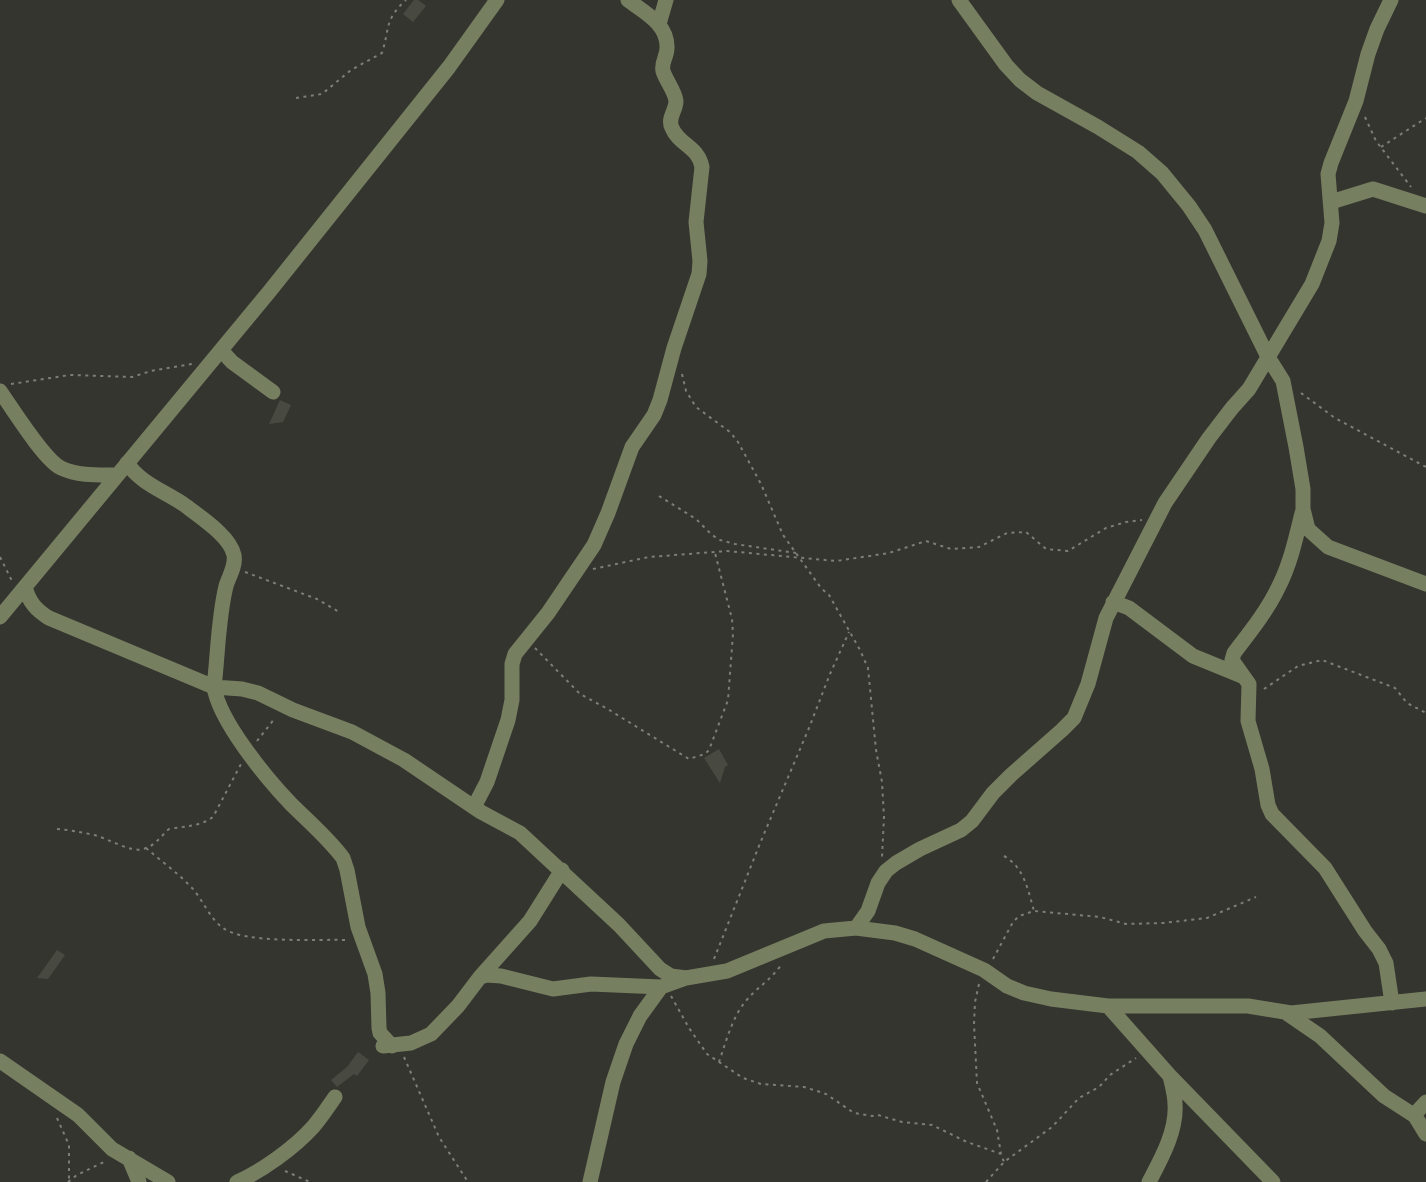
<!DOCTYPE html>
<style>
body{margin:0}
canvas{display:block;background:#34352e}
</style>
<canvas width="1426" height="1182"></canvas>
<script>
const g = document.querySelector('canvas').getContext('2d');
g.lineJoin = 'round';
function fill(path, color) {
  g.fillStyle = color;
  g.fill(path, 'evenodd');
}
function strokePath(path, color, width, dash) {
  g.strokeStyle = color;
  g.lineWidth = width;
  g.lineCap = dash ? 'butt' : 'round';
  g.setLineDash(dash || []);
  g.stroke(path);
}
const building = new Path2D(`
 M414,0H418L426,6L413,22L403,14Z
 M280,400L291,405L283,422L269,424Z
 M719,749L728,765L725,767L720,783L704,758Z
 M57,950L65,955L48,979L37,978Z
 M358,1052L369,1060L357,1076L354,1074L337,1087L331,1080L347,1067Z`);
const path = new Path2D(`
 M296,98L322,94L351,70L382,53C390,28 384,20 406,0
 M1365,117L1376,141L1411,187
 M1381,147L1426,118
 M682,374L686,391L696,407L730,432L738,442L761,484L783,535L821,588L829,595L860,650L868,668L876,750L882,782L884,817L882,857
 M11,384L70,375L132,377L151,371L192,364
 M1301,393L1335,418L1426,467
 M659,496L696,519L712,535L720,540L735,544L796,553
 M0,557L12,581
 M593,569L649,557L727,551L836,561L889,553L926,541L951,549L979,547L1007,533L1026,532L1046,549L1068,551L1106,528L1126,522L1142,520
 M245,572L317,599L339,612
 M535,648L580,694L606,708L689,759L705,754L709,750L728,700L733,634L732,619L715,553
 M1264,689L1298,666L1322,660L1395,688L1407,703L1426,713
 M257,741L275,718
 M57,829C69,830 81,832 94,835C107,838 131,853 143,849C155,846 160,837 169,829C185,826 199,827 213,817L241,764
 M146,848C161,861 178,873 192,888C203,900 210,919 223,928C245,944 318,939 347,940
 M1004,856C1024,867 1028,890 1034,911
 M714,959L761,841L809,728L830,674L849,632
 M993,959L1013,922L1019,916L1034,911L1100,917L1126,924L1163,923L1207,918L1256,897
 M979,984L975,1002L974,1024L977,1083L997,1130L1001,1154
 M671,996L689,1028L707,1054L743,1078L761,1084L804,1087L817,1091L826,1094L854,1113L872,1116L878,1115L902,1122L932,1125L967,1142L1001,1154L1004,1162
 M404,1057L439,1137L468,1182
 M719,1062C726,1042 732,1018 745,1002C756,988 771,980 781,965
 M57,1118L69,1145V1181
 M285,1171L310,1182
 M68,1182L77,1175L106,1161
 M986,1182L1004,1162L1052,1127L1079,1098L1099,1087L1110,1075L1136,1058`);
const minor = new Path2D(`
 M959,0L1006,65L1020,80L1037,93L1098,127L1138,152L1162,173L1189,206L1205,230L1268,357L1283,381L1296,447L1303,489V509L1308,529L1328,547L1426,584
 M659,24L666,0
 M1331,202L1373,189L1426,206
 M221,350L232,362L273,392
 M0,391C12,408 44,460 61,468C78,476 98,475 116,475
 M127,463C142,485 165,491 186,506C200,517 230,536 234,555C236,566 229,576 226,586C218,619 218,654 214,687C219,721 267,779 291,804C308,821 328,838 343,858L347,870L358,927L375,974L378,993L379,1028L380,1033L392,1046
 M1302,513C1296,538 1290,565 1278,588C1267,611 1250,632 1234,653L1232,660L1249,684L1248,721L1262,769L1268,805L1272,814L1325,868L1365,931L1379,949L1386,963L1392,1003
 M25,587C29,602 36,610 49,618L214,687L242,689L258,693L293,710L352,732L404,760L481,812L520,833L619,925L660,969L671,976L686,978L727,971L824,931L856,928L895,933L915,939L984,970L1007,986L1024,993L1051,999L1108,1006H1248L1291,1013L1426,999
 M1113,602L1129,608L1193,656L1242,676
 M0,617L269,292L449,67L497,0
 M474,807L487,782L508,720L512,700V664L515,654L548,613L594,545L608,513L632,447L654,415L660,400L674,348L699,274L700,261L696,222L702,167C698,146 679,145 672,128C667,118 676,111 676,101C675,91 666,81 663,71C661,62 667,57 667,48C668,24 645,13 628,0
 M856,928L868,911L878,883L886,871L896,863L920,849L961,830L972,821L993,793L1011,775L1062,730L1074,718L1088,684L1106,618L1165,503L1209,438L1232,408L1249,389L1312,284L1329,241L1332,223L1328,174L1331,163L1356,101L1368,54L1377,29L1391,0
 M480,977L487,975L501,976L553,989L591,984L661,987
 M1108,1006L1170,1076L1273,1182
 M1285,1012L1320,1036L1384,1096L1415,1116L1426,1134
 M383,1046L411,1043L431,1034L458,1006L480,977L530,921L562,870
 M0,1061L78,1115L112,1149L168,1182
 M1414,1115L1426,1102
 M129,1158L139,1182
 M237,1182C262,1171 294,1148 313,1127C321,1118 328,1107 335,1097
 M590,1182L613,1082L626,1044L640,1016L661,987L686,978
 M1149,1182C1161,1159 1177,1131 1175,1104C1175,1095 1172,1085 1170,1076`);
fill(building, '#484a42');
strokePath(path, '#7d7e78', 2, [3, 4.5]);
strokePath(minor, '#777f61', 15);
</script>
